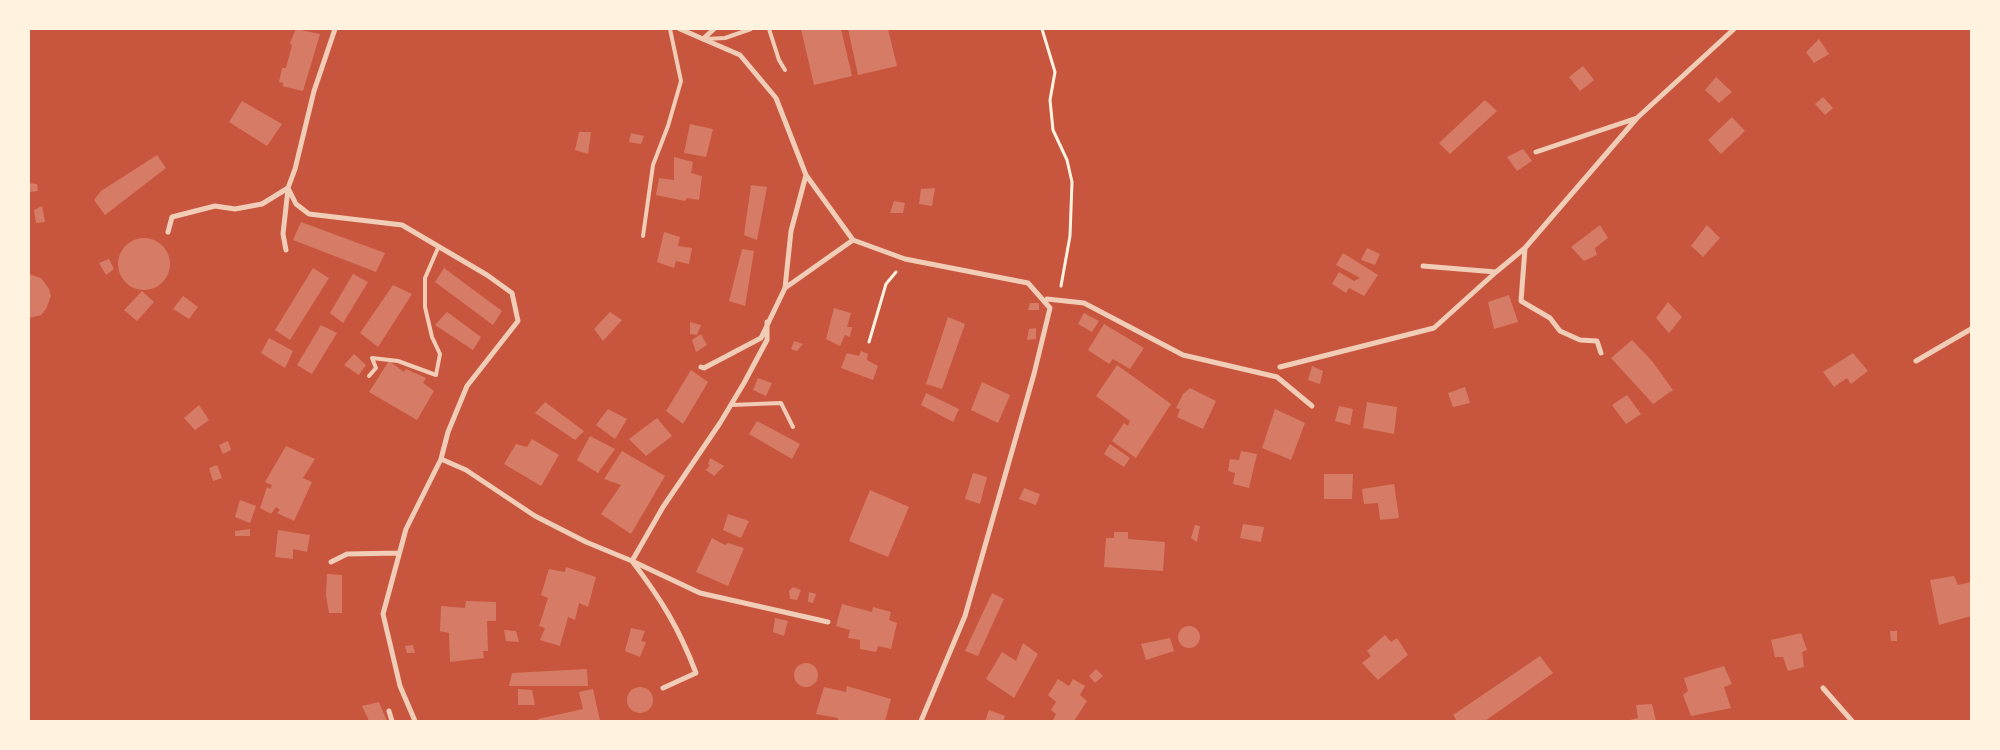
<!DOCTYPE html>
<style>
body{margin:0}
#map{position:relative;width:2000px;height:750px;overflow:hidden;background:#c8553d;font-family:"Varela Round",sans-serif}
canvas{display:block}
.frame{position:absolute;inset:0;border:30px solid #fff3e0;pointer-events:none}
</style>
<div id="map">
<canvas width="2000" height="750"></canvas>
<div class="frame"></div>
</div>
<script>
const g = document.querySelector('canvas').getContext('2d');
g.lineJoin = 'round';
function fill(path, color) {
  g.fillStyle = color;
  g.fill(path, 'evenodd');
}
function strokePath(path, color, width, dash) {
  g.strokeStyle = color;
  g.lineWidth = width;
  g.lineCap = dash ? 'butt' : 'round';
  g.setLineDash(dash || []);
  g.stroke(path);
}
const building = new Path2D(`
 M296,29L320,34L303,91L282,86L284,83L279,82L282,68H286L292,45L290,43Z
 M801,29H841L852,76L814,85Z
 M848,29H888L897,66L858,75Z
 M1819,39L1829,54L1814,63L1806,52Z
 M1583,66L1594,80L1580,91L1569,77Z
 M1716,77L1732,92L1719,103L1705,90Z
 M1823,97L1833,108L1825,115L1815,104Z
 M1485,100L1497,111L1450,154L1439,143Z
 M242,101L282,124L267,146L229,122Z
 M1732,117L1745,131L1721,154L1708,140Z
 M690,124L713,129L706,157L684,153Z
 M579,132H591L588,154L575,150Z
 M631,133L644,136L641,144L629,142Z
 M1523,149L1532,161L1517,171L1507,157Z
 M157,155L166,168L105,215L94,200L101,191Z
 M674,157L693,162L691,173L702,176L699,200L687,198L685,201L656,195L659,178L674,180Z
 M29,183L37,184L38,191L29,192Z
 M751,185L767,187L757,240L744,235Z
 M935,188L932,206L919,204L921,189Z
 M894,201L905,203L903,213H890Z
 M42,206L45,222L36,223L34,210Z
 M301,222L385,253L376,272L293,240Z
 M1600,225L1608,238L1595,248L1597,255L1584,261L1571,247Z
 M1707,225L1720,238L1703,257L1691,246Z
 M664,232L680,237L678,246L692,248L689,264L676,261L674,268L657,262Z
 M118 264a26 26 0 1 1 52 0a26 26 0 1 1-52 0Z
 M1367,248L1380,254L1375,265L1361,260Z
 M742,249L754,251L745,306L729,301Z
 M1343,253L1378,275L1364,296L1349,288L1346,293L1332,284L1339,272L1354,281L1360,278L1336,265Z
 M109,259L114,269L106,275L99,263Z
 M313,268L329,278L290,340L275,330Z
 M444,268L502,311L493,325L435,282Z
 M29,274L41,278L49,289L51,296L46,309L41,315L29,318Z
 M353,274L368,282L343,323L330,313Z
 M393,285L412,294L378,347L360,333Z
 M142,291L154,302L137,321L124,310Z
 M1509,295L1518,322L1494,329L1488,302Z
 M183,296L198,307L189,319L173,309Z
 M1668,302L1682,317L1669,333L1656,318Z
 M1030,303H1039V310H1028Z
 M834,308L851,313L847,327H852L850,337L845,335L840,346L826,339Z
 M447,312L481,337L473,350L435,325Z
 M610,312L622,320L603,341L594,329Z
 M1084,313L1099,321L1092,332L1078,324Z
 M948,317L965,324L942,389L926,384Z
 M690,322L701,325L697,335L690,334Z
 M1104,324L1144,348L1130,369L1113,359L1109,364L1088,350Z
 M321,325L337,333L312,374L297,365Z
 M1036,328V339L1027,340L1029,329Z
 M701,334L707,345L696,352L692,340Z
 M269,338L293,351L285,368L261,353Z
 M1632,340L1652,361L1673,390L1653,404L1611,358Z
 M794,341L803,344L797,351L791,349Z
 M861,351L868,354L867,360L878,366L873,380L841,368L847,353L859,356Z
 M1853,353L1868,371L1851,384L1847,378L1834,387L1823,372Z
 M354,354L366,365L359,375L344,365Z
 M389,361L404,372L406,369L426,378L423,383L434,391L417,420L369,392Z
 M1117,365L1171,404L1136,458L1112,441L1124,423L1128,426L1130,421L1096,396Z
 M1312,366L1323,371L1320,384L1308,380Z
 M691,370L708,382L683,424L666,411Z
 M758,378L772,383L766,396L753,390Z
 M982,382L1010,395L998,423L971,410Z
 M1465,387L1470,403L1453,407L1448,393Z
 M1190,388L1216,401L1203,429L1177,417L1180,409L1176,408L1183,394Z
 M926,393L959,409L953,422L921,405Z
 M1627,395L1641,414L1626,424L1612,405Z
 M545,402L584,431L575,440L535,413Z
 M1367,402L1397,407L1394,434L1363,428Z
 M199,405L209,420L195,430L184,418Z
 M1339,406L1353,409L1350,425L1335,421Z
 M608,409L627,419L615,439L596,425Z
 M1275,409L1305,423L1291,460L1262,448Z
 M657,418L672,436L646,456L629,439Z
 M757,421L800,444L792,459L749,434Z
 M590,436L615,449L598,473L577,460Z
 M532,439L559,455L541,486L504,464L516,444L527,447Z
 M228,441L231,450L223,454L219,445Z
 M1110,444L1130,458L1124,467L1104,454Z
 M286,446L315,459L303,478L312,482L294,521L277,513L280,510L276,507L271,514L260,508L267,487L270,489L272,485L265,482Z
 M622,451L665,476L631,534L601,514L621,485L604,479Z
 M1241,451L1257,454L1249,488L1233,484L1235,473L1228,471L1230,459L1239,460Z
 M710,458L724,466L714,476L706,470L710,465L708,464Z
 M217,465L222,478L213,481L209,468Z
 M973,473L987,477L980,504L965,499Z
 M1324,474H1353L1352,499H1324Z
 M1394,484L1399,518L1380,520L1378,503L1364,504L1362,489Z
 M1024,488L1040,494L1036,505L1019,499Z
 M870,490L909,507L888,557L849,541Z
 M240,500L256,506L250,523L235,517Z
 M728,514L749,521L741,538L723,530Z
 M1243,524L1264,527L1261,542L1240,538Z
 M1195,525L1200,526L1197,542L1191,538Z
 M250,529V536H235V531Z
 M278,530L310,535L307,552L293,549V559L275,557Z
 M1114,532H1128V539L1165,542L1163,571L1104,567L1106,538H1114Z
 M712,538L725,545L728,543L744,548L728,586L696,572Z
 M566,567L596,577L588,607L579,603L575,620L568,617L560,646L540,640L545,628L539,626L548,598L541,595L549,569L565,572Z
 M327,574L342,575V613H329L326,595Z
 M1954,576L1958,585L1971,582V616L1939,625L1930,580Z
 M793,587L801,590L797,600L790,599L789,591Z
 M809,592L816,594L813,603L808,602Z
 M992,593L1004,599L978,656L965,651Z
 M466,601L496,602V621H487L488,651H483L484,658L450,662L449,633L440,631L441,606L465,608Z
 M842,604L872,612L873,607L891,612L889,620L897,623L891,649L878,646L876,652L860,649V640L848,638L850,630L836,626Z
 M775,618L788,621L784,636L773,632Z
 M1178 637a11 11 0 1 1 22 0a11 11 0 1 1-22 0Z
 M631,628L645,631L641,641L646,642L640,657L625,651Z
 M504,630L516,631L519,642L506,641Z
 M1890,631H1897V641H1891Z
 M1801,633L1807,650L1802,652L1804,667L1788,671L1783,657H1775L1771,640Z
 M1385,635L1391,642L1397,638L1408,655L1378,680L1362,663L1371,656L1367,651Z
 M1170,638L1174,651L1146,660L1141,644Z
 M1023,643L1038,654L1014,698L986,679L1002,652L1016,661Z
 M413,645L415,653H407L405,646Z
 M1540,656L1553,673L1485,721H1457L1453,715Z
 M794 675a12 12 0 1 1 24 0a12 12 0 1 1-24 0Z
 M1724,666L1732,684L1724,687L1731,708L1691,716L1683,695L1688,691L1684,678Z
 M587,669L588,686H509L512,673Z
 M1096,669L1103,676L1095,683L1089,676Z
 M1058,679L1069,686L1073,679L1085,686L1080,695L1087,701L1074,721L1053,720L1056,714L1051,710L1056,702L1048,695Z
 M847,686L891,699L885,721H838V718L816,714L824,687L846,692Z
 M627 700a13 13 0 1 1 26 0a13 13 0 1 1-26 0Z
 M518,689L532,690L535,705H518Z
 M593,689L600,721H539L538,719L583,709L579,692Z
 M379,702L387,721H369L362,706Z
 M1652,704L1656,721H1626L1638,718L1636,705Z
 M989,710L1005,716L1003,721H985Z`);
const path = new Path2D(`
 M1042,29L1055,72L1050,100L1053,130L1067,160L1072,182L1070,236L1061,286
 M869,342L886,284L896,272`);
const service = new Path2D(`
 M769,29L779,60L785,70
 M705,39L725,38L751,29
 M643,236L653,165L668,126L681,81L670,29
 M369,376L376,368L372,358L398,361L436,375L440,354L432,337L425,307V278L438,248
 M731,405L781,403L793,427`);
const minor = new Path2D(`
 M335,29L314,91L295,169L288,188L296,204L309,214L402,225L487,275L512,293L518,321L467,386L448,432L441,459L466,470L535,516L586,542L632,561L700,593L828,622
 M680,29L740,55L776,98L806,175L853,240L905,259L1028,283L1050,308L1034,374L965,616L921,721
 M703,39L714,29
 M1637,118L1734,29
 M168,232L172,217L215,206L235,209L262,204L288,188
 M1525,248L1521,301L1550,318L1560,331L1580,340L1597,341L1601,353
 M286,250L283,234L288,189
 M1496,272L1525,248L1637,118L1536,152
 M785,288L853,240
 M1047,299L1084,303L1183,355L1277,377L1312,406
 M1916,361L1971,329
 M701,367L704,368L761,338L785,288L791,231L806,175
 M1280,367L1434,328L1496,272L1423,266
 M331,562L347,554L399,553
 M663,688L696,673C679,628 661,599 632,561L663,507L720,423L744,383L767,340V322
 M1823,688L1852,721
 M389,711L392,721
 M415,721L400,686L383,614L406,529L441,459`);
fill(building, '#d67c66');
strokePath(path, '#fff3e0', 3);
strokePath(service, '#f1ccb7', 4);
strokePath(minor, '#f1ccb7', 5);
</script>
